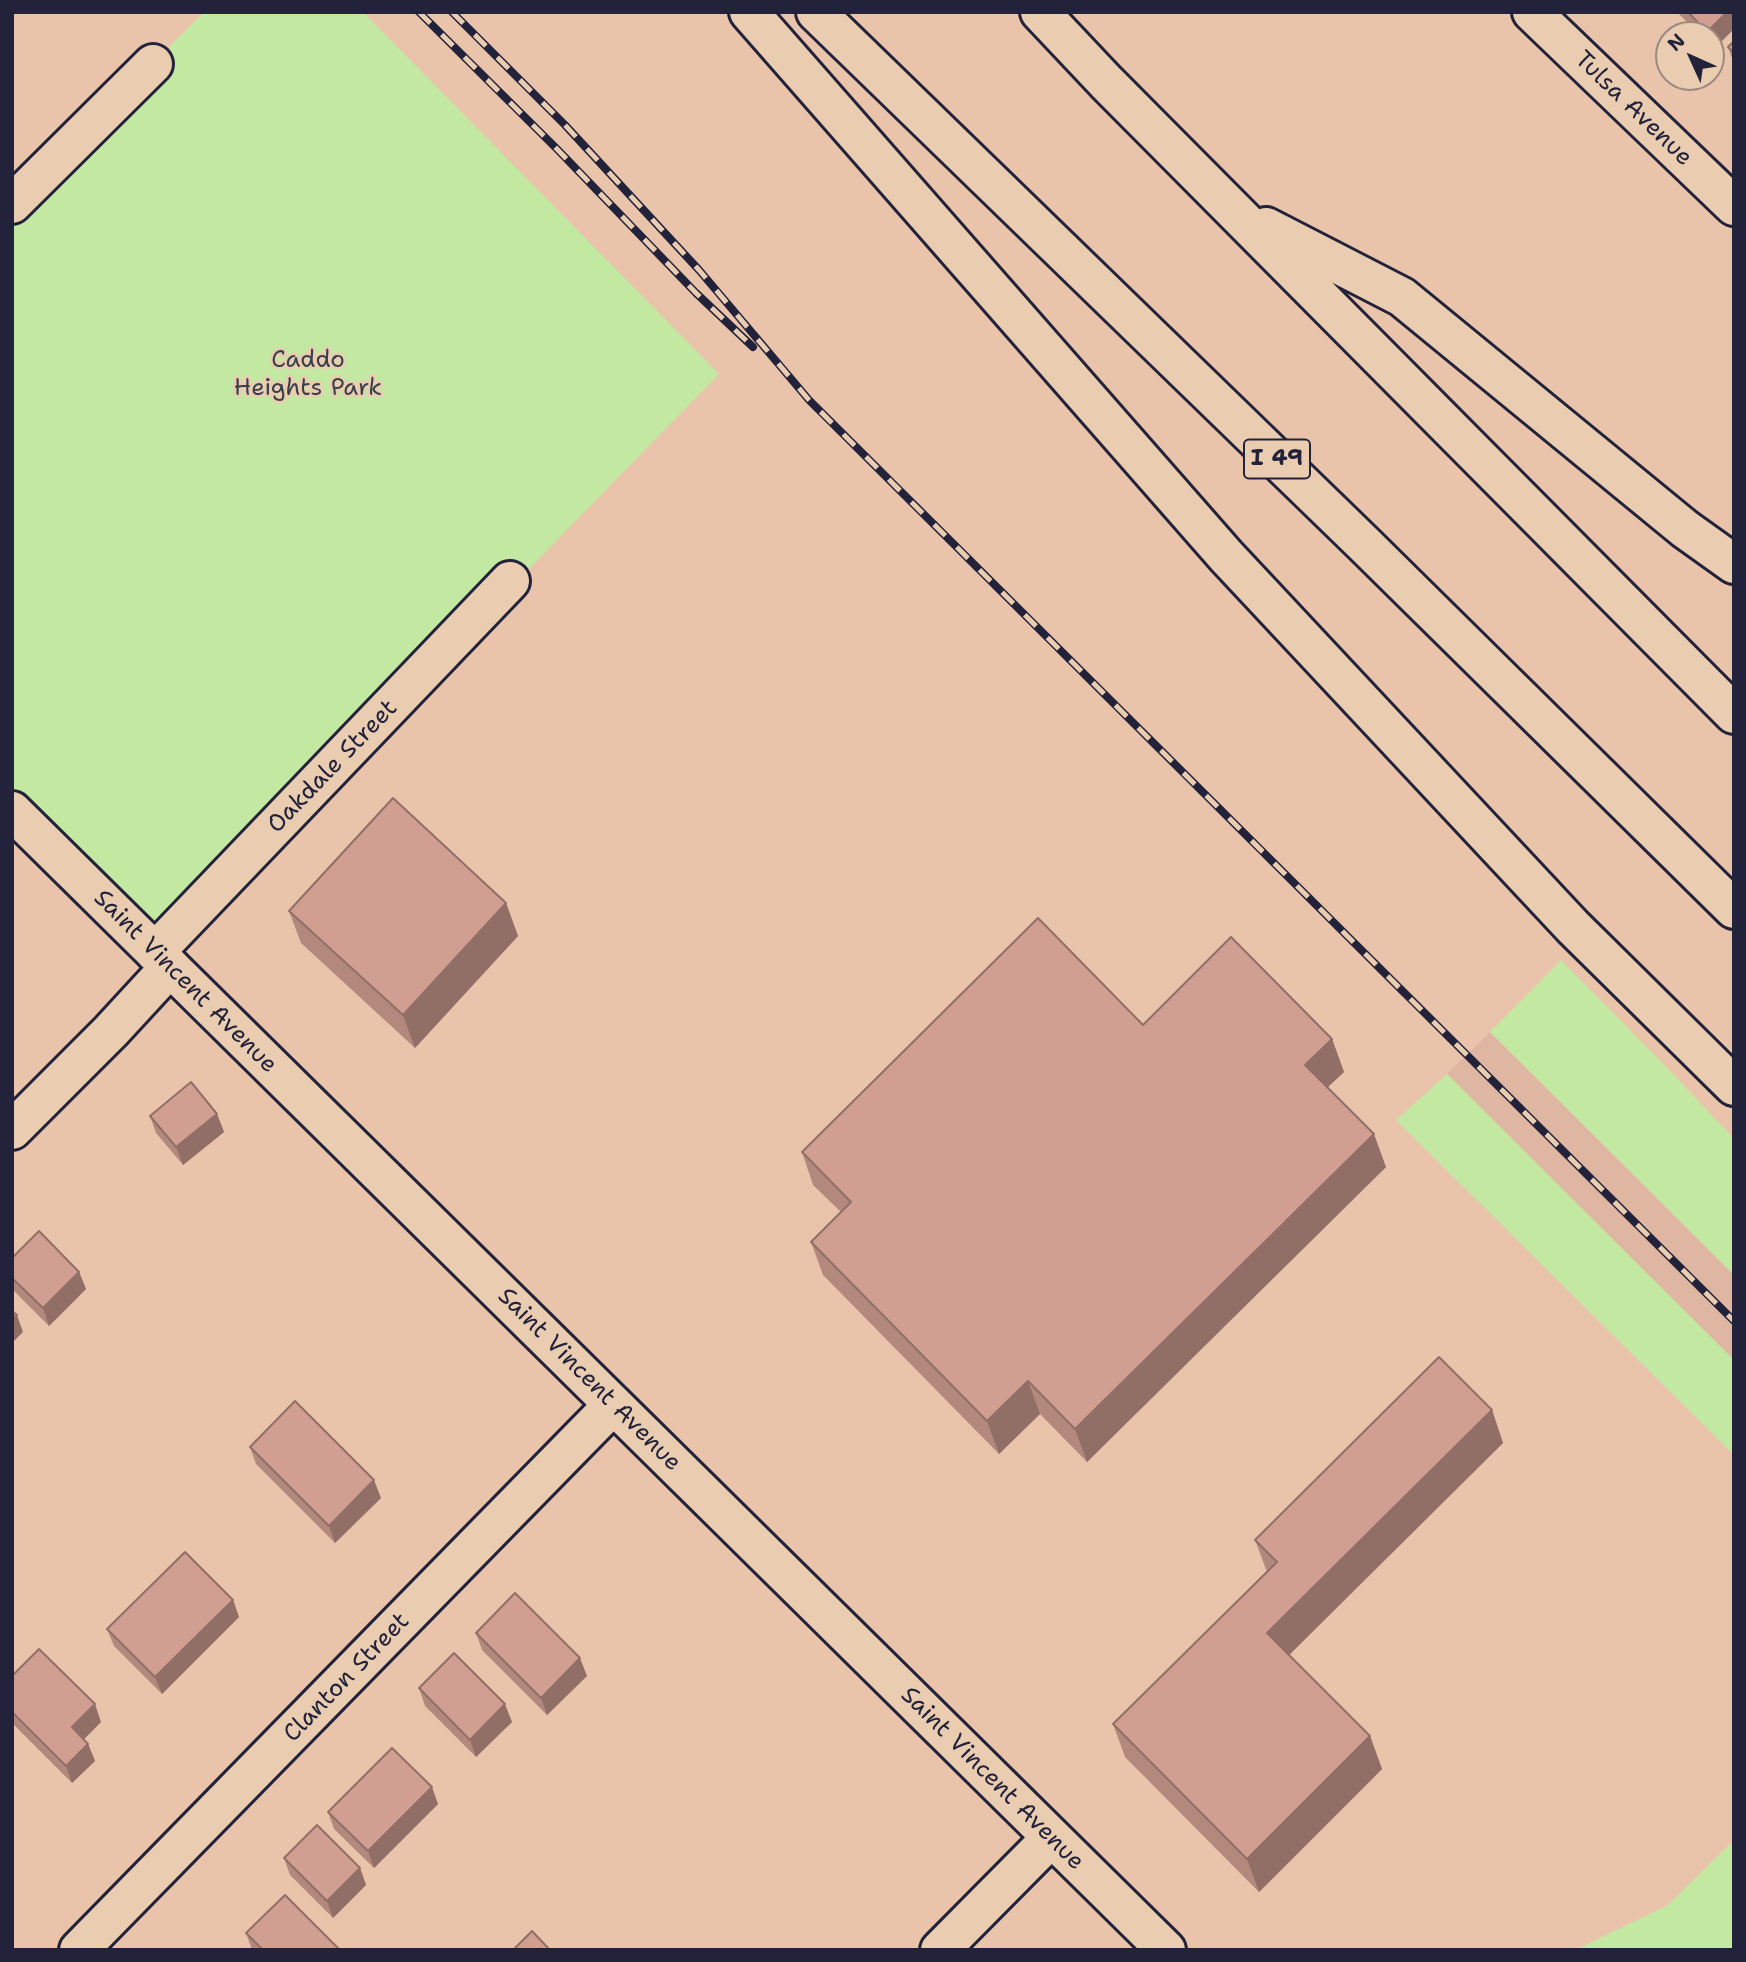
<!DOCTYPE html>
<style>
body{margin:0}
#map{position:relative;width:1746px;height:1962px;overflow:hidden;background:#e9c4ab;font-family:"Shantell Sans",sans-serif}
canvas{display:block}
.frame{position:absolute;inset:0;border:14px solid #22223b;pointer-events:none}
.north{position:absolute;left:1655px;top:21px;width:70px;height:70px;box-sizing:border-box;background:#eacdb1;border:2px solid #9a8982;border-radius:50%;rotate:315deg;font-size:19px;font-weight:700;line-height:28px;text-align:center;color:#22223b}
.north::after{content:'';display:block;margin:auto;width:24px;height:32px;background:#22223b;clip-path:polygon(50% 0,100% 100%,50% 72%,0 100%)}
</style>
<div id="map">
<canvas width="1746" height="1962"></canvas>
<div class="frame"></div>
<div class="north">N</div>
</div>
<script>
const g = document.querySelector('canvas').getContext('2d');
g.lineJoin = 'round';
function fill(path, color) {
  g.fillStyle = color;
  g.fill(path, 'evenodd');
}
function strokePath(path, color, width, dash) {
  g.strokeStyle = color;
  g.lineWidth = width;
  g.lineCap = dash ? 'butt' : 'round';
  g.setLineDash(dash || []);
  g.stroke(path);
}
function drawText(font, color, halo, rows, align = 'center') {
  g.font = font + ' "Shantell Sans",sans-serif';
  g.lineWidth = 5;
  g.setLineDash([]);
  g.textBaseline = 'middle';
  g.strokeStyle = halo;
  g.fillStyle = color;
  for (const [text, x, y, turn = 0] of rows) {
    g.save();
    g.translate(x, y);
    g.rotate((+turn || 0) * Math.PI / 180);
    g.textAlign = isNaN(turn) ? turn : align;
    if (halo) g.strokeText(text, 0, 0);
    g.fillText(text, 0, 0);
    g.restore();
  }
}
const built = new Path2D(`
 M1490,1032L1734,1275V1360L1447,1074Z`);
const green = new Path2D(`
 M204,12H363L719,374L155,952L12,810V204Z
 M1561,960L1674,1075L1734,1139V1275L1490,1032Z
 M1447,1074L1734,1360V1455L1396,1120Z
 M1734,1840V1950H1575L1668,1905Z`);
const street = new Path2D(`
 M1532,12L1734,206
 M12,204L153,64
 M155,952L510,581
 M12,1130L111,1031L170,967
 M79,1950L613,1405
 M940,1950L1051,1838`);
const secondary = new Path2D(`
 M12,811L1166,1950`);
const highway = new Path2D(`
 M749,12L1226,556L1573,927L1734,1086
 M816,12L1363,543L1734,909
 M1040,12L1106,82L1734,714
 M1266,227L1402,297L1685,529L1734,564`);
const rail = new Path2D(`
 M419,12L556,148L696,293L753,347
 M452,12L565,125L699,270L809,400L1734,1321`);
const wall = new Path2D(`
 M1677,12H1734L1714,49L1711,46V35H1700Z
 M1734,41V64L1728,47Z
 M506,903L518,936L415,1048L301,943L289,911Z
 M1143,1025L1332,1039L1344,1072L1328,1087L1386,1167L1087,1462L1040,1414L999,1454L823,1275L811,1242L841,1212L813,1185L802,1152Z
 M217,1114L224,1132L183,1165L156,1133L150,1116Z
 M12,1258L79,1272L86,1289L49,1326L12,1289Z
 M1492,1410L1503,1443L1289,1655L1370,1736L1382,1769L1259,1892L1125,1757L1113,1724L1267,1572L1255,1540Z
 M250,1447L381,1498L335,1543L256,1464Z
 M233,1600L239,1617L162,1694L114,1646L107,1629Z
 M476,1633L587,1676L547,1715L482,1650Z
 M12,1676L101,1722L84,1739L88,1744L95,1761L72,1783L12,1723Z
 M419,1688L512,1722L476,1757L425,1706Z
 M438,1804L374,1868L334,1829L328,1812Z
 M284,1858L360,1868L366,1885L333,1918L290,1875Z
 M246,1933L340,1950H252Z`);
const shadedWall = new Path2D(`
 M1727,12H1734V29L1714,49L1711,42V35H1709L1707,32Z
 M506,903L518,936L415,1048L403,1015Z
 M1332,1039L1344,1072L1317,1097L1305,1065Z
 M217,1114L224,1132L183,1165L176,1147Z
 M1374,1134L1386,1167L1087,1462L1075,1429Z
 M79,1272L86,1289L49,1326L43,1308Z
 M17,1315L23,1332L12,1343V1319Z
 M1028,1381L1040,1414L999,1454L987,1421Z
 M1492,1410L1503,1443L1279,1665L1267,1633Z
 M374,1480L381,1498L335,1543L329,1526Z
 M233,1600L239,1617L162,1694L155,1677Z
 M580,1658L587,1676L547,1715L541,1698Z
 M95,1704L101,1722L78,1745L72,1727Z
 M505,1704L512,1722L476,1757L470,1740Z
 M1370,1736L1382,1769L1259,1892L1247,1859Z
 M88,1744L95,1761L72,1783L66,1766Z
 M432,1787L438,1804L374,1868L368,1851Z
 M360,1868L366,1885L333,1918L327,1901Z`);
const building = new Path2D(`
 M1688,12H1727L1707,32Z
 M1734,41V53L1728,47Z
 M393,798L506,903L403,1015L289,911Z
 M1038,918L1143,1025L1231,937L1332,1039L1305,1065L1374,1134L1075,1429L1028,1381L987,1421L811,1242L851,1202L802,1152Z
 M191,1082L217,1114L176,1147L150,1116Z
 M39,1231L79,1272L43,1308L12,1278V1258Z
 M12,1311L17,1315L12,1319Z
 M1439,1357L1492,1410L1267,1633L1370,1736L1247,1859L1113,1724L1277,1562L1255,1540Z
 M295,1401L374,1480L329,1526L250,1447Z
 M185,1552L233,1600L155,1677L107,1629Z
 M515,1593L580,1658L541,1698L476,1633Z
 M39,1649L95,1704L72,1727L88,1744L66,1766L12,1712V1676Z
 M454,1653L505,1704L470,1740L419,1688Z
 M392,1748L432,1787L368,1851L328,1812Z
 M317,1825L360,1868L327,1901L284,1858Z
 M285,1895L340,1950H263L246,1933Z
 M532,1931L550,1950H513Z`);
const shields = [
 [1277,459,66]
];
const shieldNames = [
 ["I 49",1277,459]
];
const streetNames = [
 ["Tulsa Avenue",1633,109,44],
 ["Oakdale Street",333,767,-46],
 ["Saint Vincent Avenue",185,982,45],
 ["Saint Vincent Avenue",589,1380,45],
 ["Clanton Street",347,1678,-46],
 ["Saint Vincent Avenue",992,1779,45]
];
const parkNames = [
 ["Caddo",308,361],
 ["Heights Park",308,389]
];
fill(built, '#deb6a2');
fill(green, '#c3e8a2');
strokePath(street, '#22223b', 44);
strokePath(secondary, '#22223b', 44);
strokePath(highway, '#22223b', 44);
strokePath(street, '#eacdb1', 38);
strokePath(secondary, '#eacdb1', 38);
strokePath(highway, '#eacdb1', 38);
strokePath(rail, '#22223b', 8);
strokePath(rail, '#eacdb1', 5, [16]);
fill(wall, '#b3897e');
fill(shadedWall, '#926f66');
fill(building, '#d09f92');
strokePath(building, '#926f66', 2);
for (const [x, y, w] of shields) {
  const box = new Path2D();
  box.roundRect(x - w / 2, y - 19.5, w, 39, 5);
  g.fillStyle = '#eacdb1';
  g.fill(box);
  strokePath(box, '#22223b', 2);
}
drawText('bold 23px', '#22223b', null, shieldNames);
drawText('24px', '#22223b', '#eacdb1', streetNames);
drawText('24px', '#3a404a', '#eacdb1', parkNames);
</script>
